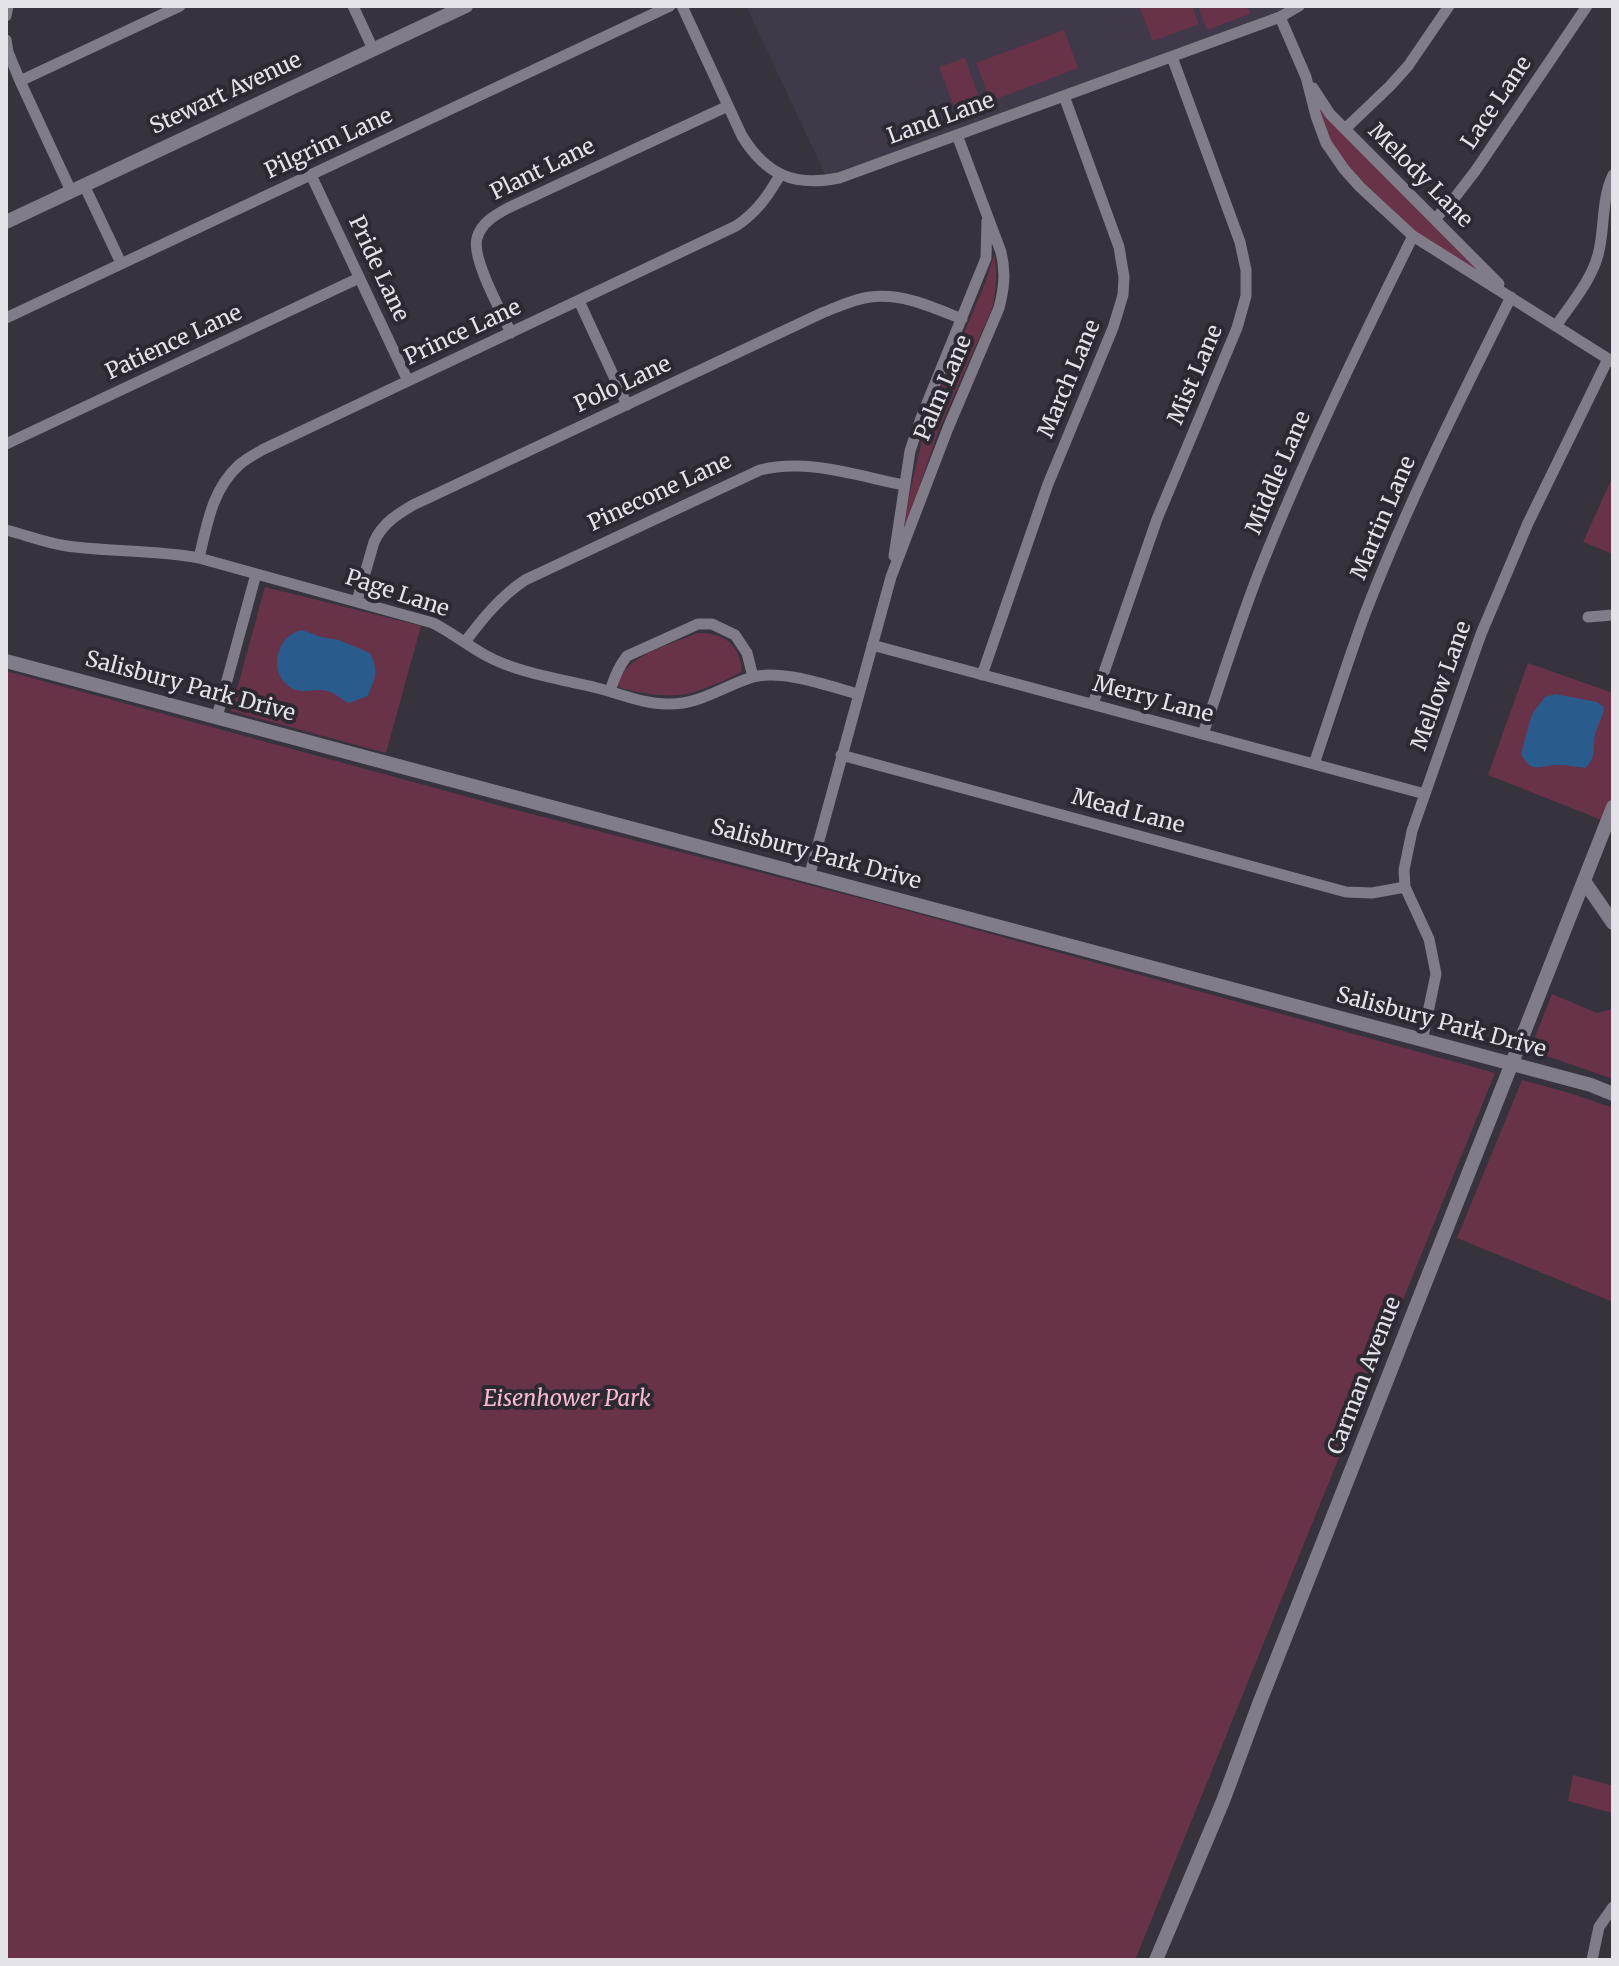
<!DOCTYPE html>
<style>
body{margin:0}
#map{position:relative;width:1619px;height:1966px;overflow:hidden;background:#37333d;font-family:Merriweather,serif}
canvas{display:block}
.frame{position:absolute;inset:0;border:8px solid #e5e3ea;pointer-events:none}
</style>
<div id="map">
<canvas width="1619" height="1966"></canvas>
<div class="frame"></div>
</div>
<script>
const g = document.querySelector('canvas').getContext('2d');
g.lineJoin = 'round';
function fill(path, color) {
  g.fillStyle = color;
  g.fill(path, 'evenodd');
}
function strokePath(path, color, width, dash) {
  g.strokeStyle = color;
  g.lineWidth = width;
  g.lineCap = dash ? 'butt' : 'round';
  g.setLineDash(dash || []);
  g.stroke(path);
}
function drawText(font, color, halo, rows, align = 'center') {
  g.font = font + ' Merriweather,serif';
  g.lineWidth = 8;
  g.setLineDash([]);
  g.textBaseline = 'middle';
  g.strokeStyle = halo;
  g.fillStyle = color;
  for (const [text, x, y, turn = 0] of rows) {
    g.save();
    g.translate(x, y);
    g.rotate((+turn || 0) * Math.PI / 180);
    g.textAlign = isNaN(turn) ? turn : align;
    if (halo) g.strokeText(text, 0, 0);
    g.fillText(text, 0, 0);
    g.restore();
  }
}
const built = new Path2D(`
 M746,6H1294L827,178Z`);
const green = new Path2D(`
 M1139,6H1192L1199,24L1153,41Z
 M1198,6H1247L1250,14L1207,30Z
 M1064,30L1078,68L991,101L976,63Z
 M965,58L984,111L959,120L939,67Z
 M1310,86L1504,292L1414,235L1334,153Z
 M994,254C998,272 996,288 993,306L938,432L907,523L905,524L903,522L926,423L986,281Z
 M1613,476V554L1583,542Z
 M265,587L421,626L386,753L231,711Z
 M697,633C724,633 739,643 742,671C733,677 723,681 713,685C676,701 658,696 620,688L618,685C622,656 673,644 697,633Z
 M1528,663L1613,693V807L1607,822L1488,775Z
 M6,671L512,809L883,904L1495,1073L1135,1960H6Z
 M1552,994L1597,1013L1613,1009V1079L1530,1050Z
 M1522,1080L1573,1094L1613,1108V1302L1457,1238Z
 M1573,1775L1613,1786V1813L1568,1801Z`);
const water = new Path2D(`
 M302,630L321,637L339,640L370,653C379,671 375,678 368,696L349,703C342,700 336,693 327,691C313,687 300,697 286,684C268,667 279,634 302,630Z
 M1555,694L1597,702L1604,707C1603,717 1597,726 1595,735C1593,748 1596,759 1585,768C1577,767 1568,765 1559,765C1541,764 1533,776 1521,754L1532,714L1545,697Z`);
const minor = new Path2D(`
 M353,6L373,49
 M682,6L742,136C766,175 794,187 839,178L1280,17L1299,6
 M6,16L8,6
 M1280,17L1306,77L1316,116L1326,143L1344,169L1360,187L1413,236L1613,362
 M6,40L8,52L20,81L71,191
 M20,81L180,6
 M1313,88L1330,114L1499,284
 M1345,129L1390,86L1408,66L1449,6
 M311,175L408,381
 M84,185L121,263
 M1435,219L1453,200L1476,170L1587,6
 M579,301L627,405
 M6,318L670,6
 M1556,326C1571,304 1591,281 1598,255C1605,229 1601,200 1613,175
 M511,333C502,313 471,258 477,238C481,223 495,215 508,208L728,106
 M6,444L359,278
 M6,530C26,535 46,543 67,546C111,552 155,550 199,558L433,623C451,632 467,645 485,655C517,673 561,679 597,688C621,694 643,704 668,704C698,705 722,687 750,678C779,668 829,686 858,694
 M894,556L910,451L921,418L986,258L987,221
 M199,558C207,525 212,490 238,466C245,459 255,454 264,449L736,226C756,213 768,196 780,175
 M357,601L374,542C382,524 396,515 413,505L822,313C838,307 853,299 870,297C903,293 932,307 962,319
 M1588,617L1613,615
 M465,642C483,618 500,597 525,580L760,470C808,458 857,476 904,485
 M872,645L1425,794
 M982,675L1048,484L1113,328L1123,295L1124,277L1119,247L1064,96
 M610,691C614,678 618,667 627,656L698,624H712L735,635L747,653L753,677
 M1093,704L1157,519L1237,328L1246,296V270L1240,242L1172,57
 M217,717L256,574
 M1203,734C1222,679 1239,622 1261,567C1306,454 1359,345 1413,236
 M841,755L1346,892L1372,893L1405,887
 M1314,764C1331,714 1347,663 1365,614C1407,505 1459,401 1511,297
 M809,877L891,577L948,428L999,308C1004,289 1006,272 1001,252L957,135
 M1422,1041L1436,974L1429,939L1405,887L1404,870L1412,831L1481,634L1528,523L1608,359
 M1592,1960L1599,1927L1613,1907`);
const tertiary = new Path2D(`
 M6,222L466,6
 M1584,881L1613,923`);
const secondary = new Path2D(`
 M6,661L1591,1085L1613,1094
 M1156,1960L1223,1801L1259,1704L1613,807`);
const streetNames = [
 ["Stewart Avenue",226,94,-25],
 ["Lace Lane",1497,103,-56],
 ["Land Lane",941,119,-20],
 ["Pilgrim Lane",329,144,-25],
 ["Plant Lane",543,170,-26],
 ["Melody Lane",1420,176,45],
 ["Pride Lane",378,269,65],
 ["Prince Lane",463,333,-25],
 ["Patience Lane",174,343,-25],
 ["Mist Lane",1196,375,-67],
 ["March Lane",1070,379,-67],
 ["Polo Lane",623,385,-25],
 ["Palm Lane",944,388,-67],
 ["Middle Lane",1279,473,-67],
 ["Pinecone Lane",660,493,-25],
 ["Martin Lane",1384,518,-67],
 ["Page Lane",397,594,18],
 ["Mellow Lane",1442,686,-70],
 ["Salisbury Park Drive",190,687,15],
 ["Merry Lane",1153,700,15],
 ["Mead Lane",1128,812,15],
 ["Salisbury Park Drive",816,855,15],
 ["Salisbury Park Drive",1441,1023,15],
 ["Carman Avenue",1365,1376,-69]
];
const parkNames = [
 ["Eisenhower Park",567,1400]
];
fill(built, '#40394a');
fill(green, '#683249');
fill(water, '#2a5b8d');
strokePath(minor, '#807c88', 11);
strokePath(tertiary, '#807c88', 14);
strokePath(secondary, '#807c88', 14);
drawText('22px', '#e5e3ea', '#2d2933', streetNames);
drawText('italic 22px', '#f8bad2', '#2d2933', parkNames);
</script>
